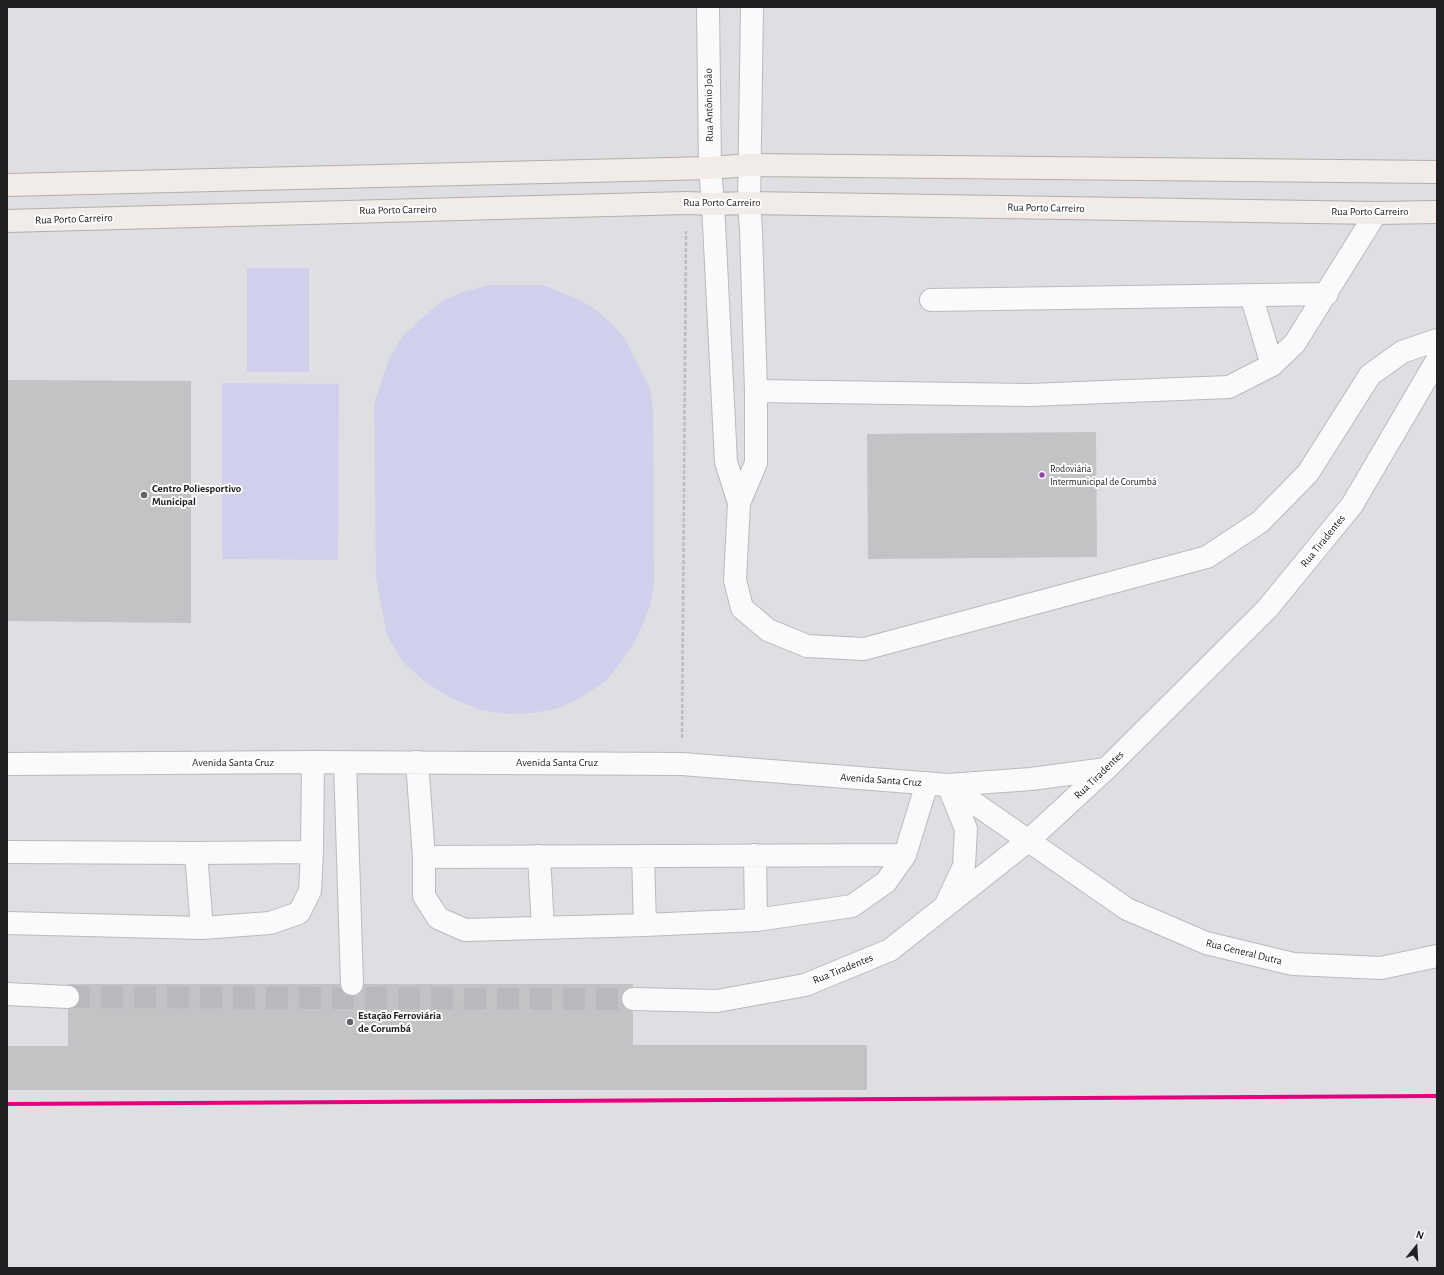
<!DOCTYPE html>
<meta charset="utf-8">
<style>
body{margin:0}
#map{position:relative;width:1444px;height:1275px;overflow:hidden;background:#dedee3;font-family:"Alegreya Sans",sans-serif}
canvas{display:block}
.frame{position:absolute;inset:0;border:8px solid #212023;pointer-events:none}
.north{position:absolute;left:1396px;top:1227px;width:40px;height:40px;-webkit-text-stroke:3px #fff;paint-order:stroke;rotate:18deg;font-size:11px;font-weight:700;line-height:16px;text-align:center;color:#212023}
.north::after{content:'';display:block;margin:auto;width:14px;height:18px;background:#212023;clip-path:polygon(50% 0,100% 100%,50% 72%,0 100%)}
</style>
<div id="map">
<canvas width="1444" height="1275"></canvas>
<div class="frame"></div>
<div class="north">N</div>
</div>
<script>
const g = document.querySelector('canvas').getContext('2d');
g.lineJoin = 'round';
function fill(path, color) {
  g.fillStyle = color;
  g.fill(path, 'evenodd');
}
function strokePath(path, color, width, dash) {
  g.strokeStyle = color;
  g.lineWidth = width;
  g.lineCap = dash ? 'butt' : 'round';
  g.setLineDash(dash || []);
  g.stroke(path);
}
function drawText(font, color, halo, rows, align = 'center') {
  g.font = font + ' "Alegreya Sans",sans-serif';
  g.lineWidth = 4;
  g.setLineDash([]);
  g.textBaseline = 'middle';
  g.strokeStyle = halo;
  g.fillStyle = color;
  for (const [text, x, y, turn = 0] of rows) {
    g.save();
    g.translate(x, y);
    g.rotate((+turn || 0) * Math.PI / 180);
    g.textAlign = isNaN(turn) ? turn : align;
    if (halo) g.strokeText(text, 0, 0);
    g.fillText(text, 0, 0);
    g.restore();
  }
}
const green = new Path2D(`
 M247,268H309V372H247Z
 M489,285H542L571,296L592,307L612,324L625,339L650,388L653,410L654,583L650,606L642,626L635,641L620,663L606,681L580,698L559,708L533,713L507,714L481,710L453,699L425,682L402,661L387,635L376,578L374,405L377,395L389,359L402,337L423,317L445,299L466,291Z
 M222,383L339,384L338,560L222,559Z`);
const building = new Path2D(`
 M7,380L191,381V623L7,621Z
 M1096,432L1097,557L868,559L867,434Z
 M68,984H633V1045H867V1090H7V1046H68Z`);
const minorTunnel = new Path2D(`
 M68,997L633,999`);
const path = new Path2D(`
 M682,738L686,231`);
const minor = new Path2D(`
 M708,7L710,168L713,204L726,462L739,503
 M752,7L749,203L751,230L756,391V463L739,503L735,580L742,608L768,630L807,646L864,649L1207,557L1260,522L1308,473L1370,375L1402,352L1437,340
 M1251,295L1272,365
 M931,300L1327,294
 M756,391L1030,395L1229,387L1272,365L1295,343L1376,213
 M345,762L352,984
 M417,762L424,857V896L438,918L465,930L645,925L756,920L852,906L886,882L905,855L927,783
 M7,764L313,762L682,764L948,785L1031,779L1106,769
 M948,785L1127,909L1206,943L1293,964L1381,968L1437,956
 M7,852L196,853L312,852
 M196,853L202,928
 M755,855L756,920
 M539,856L543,928
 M643,856L645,925
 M424,857L905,855
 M947,902L964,866L966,829L948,785
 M7,923L202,928L270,923L299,913L310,891L312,852L313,762
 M7,994L68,997
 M633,999L717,1001L805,985L890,950L1029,840L1106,769L1267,609L1352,505L1437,360`);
const major = new Path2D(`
 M7,185L710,168L749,165L1437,172
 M7,221L686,203L713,204L749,203L1376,213L1437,212`);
const rail1 = new Path2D(`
 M7,1104L1437,1096`);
const markers = [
 [1042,475,3.5,"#8e44ad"],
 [144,495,4,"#636266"],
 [350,1022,4,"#636266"]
];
const busNames = [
 ["Rodoviária",1050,469],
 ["Intermunicipal de Corumbá",1050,482]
];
const streetNames = [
 ["Rua Antônio João",709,105,-91],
 ["Rua Porto Carreiro",722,203],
 ["Rua Porto Carreiro",1046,208,1],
 ["Rua Porto Carreiro",398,210,-1],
 ["Rua Porto Carreiro",1370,212],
 ["Rua Porto Carreiro",74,219,-2],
 ["Rua Tiradentes",1323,541,-51],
 ["Avenida Santa Cruz",233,763],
 ["Avenida Santa Cruz",557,763],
 ["Rua Tiradentes",1099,775,-44],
 ["Avenida Santa Cruz",881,780,4],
 ["Rua General Dutra",1244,952,14],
 ["Rua Tiradentes",843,969,-22]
];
const poiNames = [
 ["Centro Poliesportivo",152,489],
 ["Municipal",152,502],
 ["Estação Ferroviária",358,1016],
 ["de Corumbá",358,1029]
];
fill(green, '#d1d0ec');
fill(building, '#c3c3c6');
strokePath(minorTunnel, '#b8b8bd', 22, [22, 11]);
strokePath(minor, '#bababe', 24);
strokePath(major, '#b4aea8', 24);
strokePath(path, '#bdbdbe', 2.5, [4, 2]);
strokePath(minor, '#fafafb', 22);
strokePath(major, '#f1ece8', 22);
strokePath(rail1, '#e5007d', 4);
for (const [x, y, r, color] of markers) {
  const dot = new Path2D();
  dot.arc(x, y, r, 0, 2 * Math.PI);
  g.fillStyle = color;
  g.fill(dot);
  strokePath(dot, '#fff', 1.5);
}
drawText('10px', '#212023', '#fff', busNames, 'left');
drawText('11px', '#212023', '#fff', streetNames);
drawText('bold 11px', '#212023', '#fff', poiNames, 'left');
</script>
